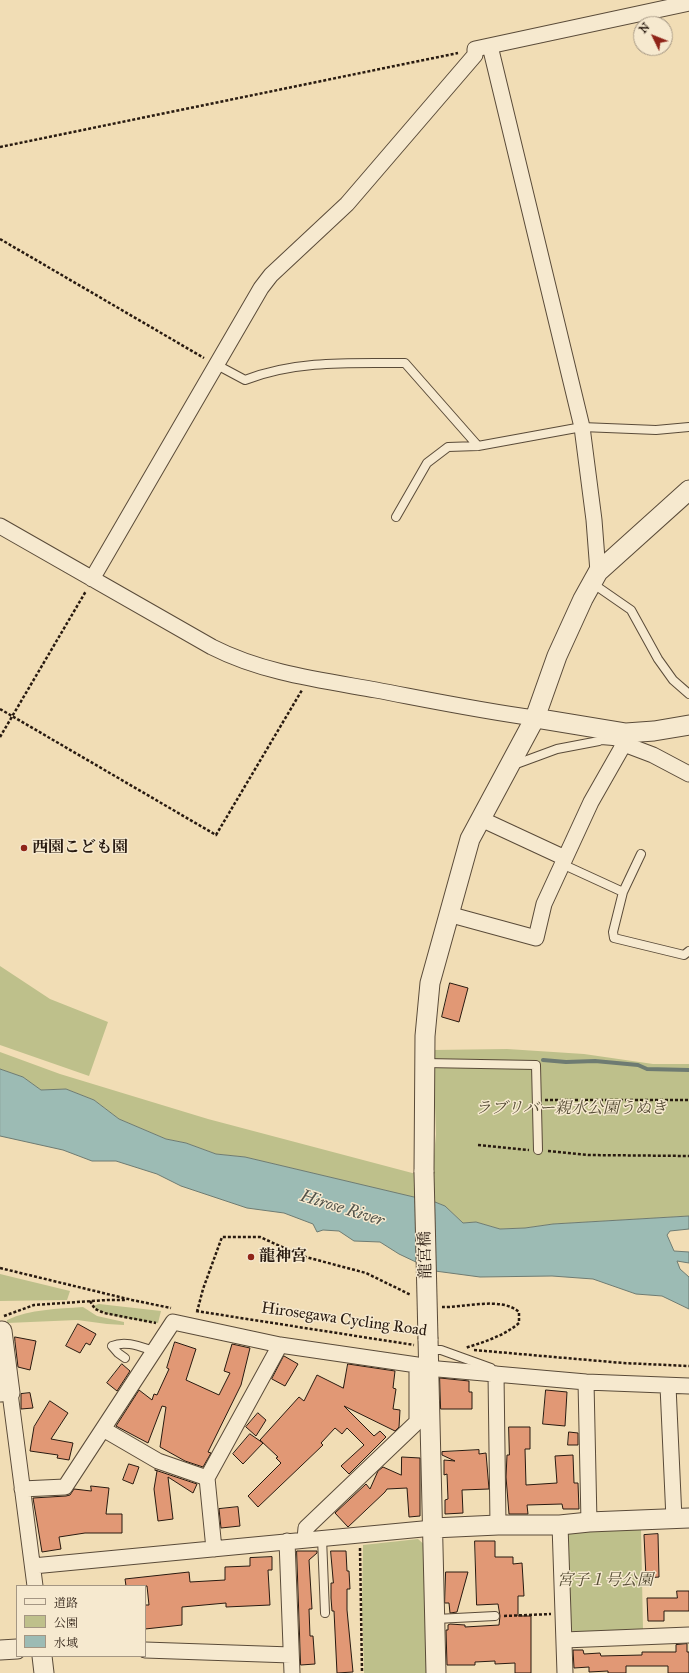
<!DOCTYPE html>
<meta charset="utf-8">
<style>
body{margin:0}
#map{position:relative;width:689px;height:1673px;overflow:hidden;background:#f1ddb5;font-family:"IM FELL Great Primer","Noto Serif JP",serif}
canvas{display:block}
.legend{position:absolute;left:16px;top:1585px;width:130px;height:72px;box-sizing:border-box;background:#f6e9cf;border:1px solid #a49683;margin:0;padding:5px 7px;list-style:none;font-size:12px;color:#281a10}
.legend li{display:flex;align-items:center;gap:8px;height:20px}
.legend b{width:20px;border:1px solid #a49683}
.north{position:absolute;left:633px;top:16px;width:40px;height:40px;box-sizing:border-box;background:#f6e9cf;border:1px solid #a49683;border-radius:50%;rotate:313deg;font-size:11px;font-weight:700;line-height:16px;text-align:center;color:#281a10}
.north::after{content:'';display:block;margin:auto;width:14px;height:18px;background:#8f2418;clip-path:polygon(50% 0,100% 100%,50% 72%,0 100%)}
</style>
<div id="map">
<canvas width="689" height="1673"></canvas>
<ul class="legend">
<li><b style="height:5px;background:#f6e9cf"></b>道路</li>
<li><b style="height:11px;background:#bec08b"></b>公園</li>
<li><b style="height:11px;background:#9cbbb4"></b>水域</li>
</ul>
<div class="north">N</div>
</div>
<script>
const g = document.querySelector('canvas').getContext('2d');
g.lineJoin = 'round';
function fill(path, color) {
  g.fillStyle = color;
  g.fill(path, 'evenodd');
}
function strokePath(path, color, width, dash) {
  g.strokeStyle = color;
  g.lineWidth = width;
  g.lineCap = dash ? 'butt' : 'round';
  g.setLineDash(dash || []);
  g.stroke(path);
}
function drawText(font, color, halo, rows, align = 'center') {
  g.font = font + ' "IM FELL Great Primer","Noto Serif JP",serif';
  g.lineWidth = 3;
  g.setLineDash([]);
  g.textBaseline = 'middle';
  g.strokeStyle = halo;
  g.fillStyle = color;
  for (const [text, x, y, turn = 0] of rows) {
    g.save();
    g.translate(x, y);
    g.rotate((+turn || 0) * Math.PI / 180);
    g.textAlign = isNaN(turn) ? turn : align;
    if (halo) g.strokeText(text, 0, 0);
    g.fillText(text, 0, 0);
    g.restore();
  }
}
const green = new Path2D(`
 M0,966L50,999L108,1022L89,1076L0,1045Z
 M507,1049L584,1054L653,1064H689V1216L553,1224L525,1228L500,1229L476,1222L463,1223L445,1206L435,1202L433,1167L436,1134L433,1050Z
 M0,1052L60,1074L208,1119L416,1174L417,1198L245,1157L216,1154L186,1143L166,1139L119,1119L94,1100L66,1089L41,1090L23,1077L0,1069Z
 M0,1274L70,1291L67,1300L0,1301Z
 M99,1304L161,1311L158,1323C144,1321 100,1316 93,1306Z
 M83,1307L97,1316L124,1322V1325L107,1324L77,1320L7,1323V1320C31,1309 57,1309 83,1307Z
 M641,1528L643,1630L575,1633L569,1628L567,1535L573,1530Z
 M418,1539L428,1548L429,1673H364L362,1605L363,1545Z`);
const water = new Path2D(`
 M0,1069L23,1077L41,1090L66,1089L94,1100L119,1119L166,1139L186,1143L216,1154L245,1157L435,1202L445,1206L463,1223L476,1222L500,1229L525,1228L553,1224L689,1216V1229L670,1231L667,1235L674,1251L689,1252V1263L677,1261L680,1269L689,1277V1309L662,1296L636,1294L593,1279L552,1276L480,1277L435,1271L399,1254L380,1242L354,1241L339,1231L323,1230L317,1232L313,1224L284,1213L247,1208L181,1186L157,1174L116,1161H92L63,1150L0,1136Z`);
const stream = new Path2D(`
 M543,1060L566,1062L595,1061L638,1065L647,1069L689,1070`);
const building = new Path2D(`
 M450,983L468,988L459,1022L442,1017Z
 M78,1324L96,1334L90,1345L86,1343L80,1353L66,1346Z
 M15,1337L36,1341L30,1370L18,1367L15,1342Z
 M175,1342L196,1349L186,1380L219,1395L230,1373L224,1371L232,1344L250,1348L241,1385L208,1452L211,1453L203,1467L185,1461L160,1447L166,1407L162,1406L148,1443L116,1426L139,1390L152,1400L154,1394L157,1395L169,1369L167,1368Z
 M284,1356L298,1364L285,1386L272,1379Z
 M122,1364L130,1371L117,1391L107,1383Z
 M348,1364L395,1371L393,1388L396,1389L393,1409L400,1410L399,1427L395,1431L344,1406L374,1436L380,1431L386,1437L349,1474L341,1466L364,1445L347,1428L342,1434L335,1428L321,1443L323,1445L258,1507L248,1496L281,1463L276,1458L278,1457L260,1440L299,1397L304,1401L317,1375L343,1388Z
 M440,1378L469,1381V1392H472V1409H441Z
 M546,1390L567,1392L565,1426L543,1424Z
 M30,1393L33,1408L21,1409V1394Z
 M50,1401L68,1413L51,1439L73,1443L69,1460L57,1458L58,1455L30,1451L34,1427Z
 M258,1413L266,1420L256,1436L246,1427Z
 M509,1427H530V1449H525L526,1485L557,1483L555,1456L573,1455L574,1483H578L579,1509H563L562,1504L527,1505L528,1514H509L506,1477L507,1455H509Z
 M569,1432L578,1433V1445H568Z
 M250,1434L263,1443L243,1464L233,1454Z
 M479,1450V1454L486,1453L489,1489L462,1490L463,1513L445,1514V1500L448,1499L447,1474L444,1475V1460L455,1461L442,1455V1452Z
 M402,1457L420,1458V1516L409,1517L407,1488L387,1489L385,1492L348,1527L335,1513L366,1484L370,1489L378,1471L383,1467L401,1475Z
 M129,1464L139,1467L133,1484L123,1480Z
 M155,1470L197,1484L193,1493L168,1477L173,1519L158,1521L154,1489L157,1471Z
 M91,1486L109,1488L106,1514H122V1533H85L59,1537L61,1549L42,1552L33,1498L66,1496L70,1495L74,1489L91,1491Z
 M238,1507L240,1526L221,1528L219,1509Z
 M658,1534L659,1577L646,1578L644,1535Z
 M475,1541H495V1557H513V1564L522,1563L524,1596H518V1616H531V1673H515V1663L495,1664V1661L475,1662V1665H447L446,1630H448V1625L450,1624L465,1625V1627L499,1625L500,1616L498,1604L477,1605Z
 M297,1551H317V1553L309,1560L312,1609H309L310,1636H313L315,1664L301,1665Z
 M331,1551H346L347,1571H349L350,1589H347V1610L353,1672L337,1673L334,1611H332L331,1598V1583H333Z
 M272,1557V1570H268L270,1605L226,1607V1603L182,1607V1625L145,1629V1605H149L147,1586H126L125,1579L189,1572L190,1582L225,1580V1567L250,1566V1558Z
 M446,1572H468L457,1612L450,1613L449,1603H445Z
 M677,1591H689V1611H664V1621H648L647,1598H677Z
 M687,1644V1652H689V1673H668V1666H626V1673H608V1671L589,1672V1667L574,1668L573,1650H583L584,1654L600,1653L601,1656L642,1655V1652H676V1645Z`);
const path = new Path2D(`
 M0,147L458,53
 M0,239L204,358
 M0,709L216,835L302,690
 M0,737L86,591
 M545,1100H689
 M478,1145L529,1150
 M548,1151L588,1155L689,1156
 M0,1268L132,1300L171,1308
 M90,1301L95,1309L104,1313L156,1323
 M442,1307C464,1308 501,1296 519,1312V1323C504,1336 484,1342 465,1348
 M196,1311L414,1345
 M197,1312L203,1289L222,1237H260L302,1256L366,1273L411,1295
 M4,1316L34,1305L107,1300H127
 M474,1350L623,1363L689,1366
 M360,1548L362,1673
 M504,1616L551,1614`);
const service = new Path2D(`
 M217,365L245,380C295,360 352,363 405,363L478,446
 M396,517L427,463L448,447L478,446L582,427L656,430L689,427
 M592,583L631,610L658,659L673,680L689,694
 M601,740L613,741L624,744
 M514,761L519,763L557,749L599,741L611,732
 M641,854L623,892L613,932L614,938L684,955L689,951
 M562,864L623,892
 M425,1063L536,1065L538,1150
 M428,1350H441L491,1368L493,1371
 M125,1358L118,1353L112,1346C126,1340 141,1347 154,1351
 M322,1538L325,1613
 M436,1619L495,1616`);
const minor = new Path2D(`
 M490,46L582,427L594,520L598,572
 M0,526L212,647C263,673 320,680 376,690C429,700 482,711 535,718
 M92,579L261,288L271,275L347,204L475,55V49L689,3
 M624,744L653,755L689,774
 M481,819L565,858
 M448,914L536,938L544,904L591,802L624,744L626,733
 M438,1369L586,1382L689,1386
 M496,1374L498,1525
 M586,1382L589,1522
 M668,1386L674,1519
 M0,1394L10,1393L35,1586
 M103,1429L158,1461L207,1478
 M22,1489L65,1487L173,1322L280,1345L417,1365V1422L306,1528L305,1539
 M560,1525L565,1673
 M287,1541L292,1673
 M214,1549L207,1478L280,1345
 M33,1566L433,1528
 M564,1640L689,1635
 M145,1650L291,1655`);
const tertiary = new Path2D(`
 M535,718L626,733L654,731L689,725
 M424,1172L425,1036L430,983L470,839L535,718L557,656L583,599L598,572L689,490
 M2,1331L10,1393
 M428,1339L436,1673
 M433,1528L498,1525H560L589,1522L689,1518
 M0,1650L17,1649
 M42,1656L44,1673`);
const tertiaryBridge = new Path2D(`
 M424,1172L428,1339`);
const markers = [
 [24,848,4,"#8f2418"],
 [251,1257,4,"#8f2418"]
];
const poiNames = [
 ["西園こども園",32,848],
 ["龍神宮",259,1257]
];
const parkNames = [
 ["ラブリバー親水公園うぬき",571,1109],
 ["宮子１号公園",605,1581]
];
const streetNames = [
 ["龍宮橋",426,1255,-91],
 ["Hirosegawa Cycling Road",344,1320,8]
];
const waterNames = [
 ["Hirose River",342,1209,17]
];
fill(green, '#bec08b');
fill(water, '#9cbbb4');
strokePath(water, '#6e7b72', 1);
strokePath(stream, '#6e7b72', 4);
fill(building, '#e19875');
strokePath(building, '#281a10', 1);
strokePath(service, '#5a4b39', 10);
strokePath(minor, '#5a4b39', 17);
strokePath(tertiary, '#5a4b39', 21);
strokePath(path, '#281a10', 2.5, [3, 2]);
strokePath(service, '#f6e9cf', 8);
strokePath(minor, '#f6e9cf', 15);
strokePath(tertiary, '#f6e9cf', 19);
strokePath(tertiaryBridge, '#5a4b39', 21, []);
strokePath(tertiaryBridge, '#f6e9cf', 19);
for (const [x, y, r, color] of markers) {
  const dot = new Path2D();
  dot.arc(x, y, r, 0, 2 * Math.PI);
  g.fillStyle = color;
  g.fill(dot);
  strokePath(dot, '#f6e9cf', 1.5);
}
drawText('bold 16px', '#281a10', '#f6e9cf', poiNames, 'left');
drawText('italic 16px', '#554c35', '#f6e9cf', parkNames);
drawText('16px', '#281a10', '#f6e9cf', streetNames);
drawText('italic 17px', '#515249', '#f6e9cf', waterNames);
</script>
